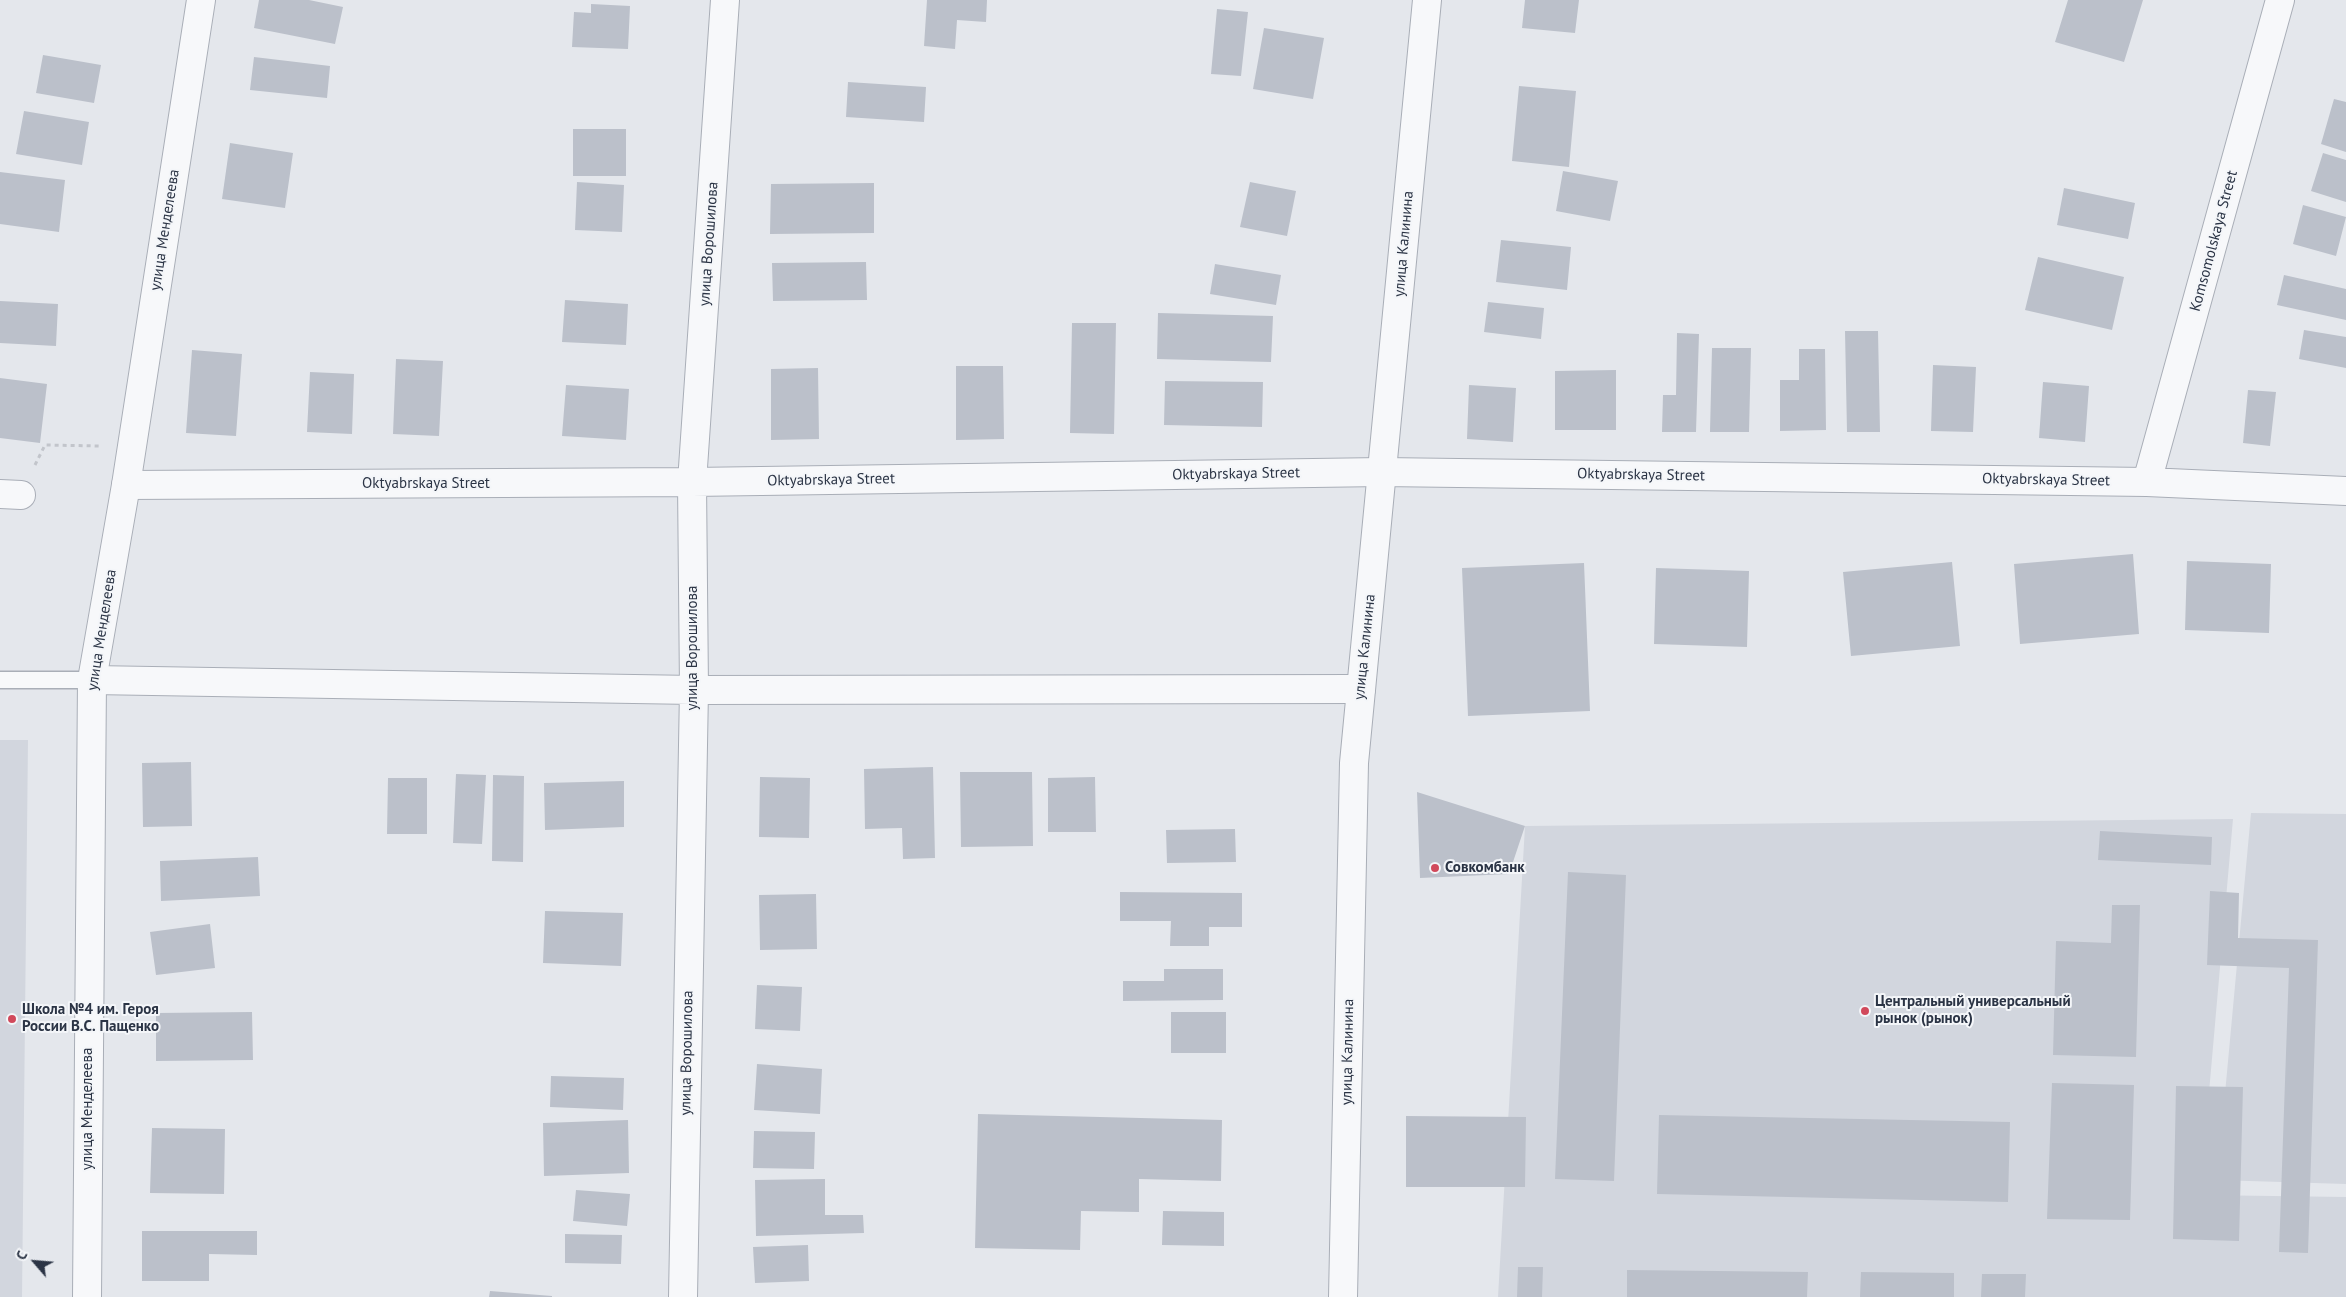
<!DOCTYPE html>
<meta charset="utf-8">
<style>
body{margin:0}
#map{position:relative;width:2346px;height:1297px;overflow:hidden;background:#e4e7ec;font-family:"PT Sans",sans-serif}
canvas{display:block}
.north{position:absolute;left:10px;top:1237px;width:50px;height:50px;-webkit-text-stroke:4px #f4f6f9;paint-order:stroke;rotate:297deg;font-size:14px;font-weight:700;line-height:20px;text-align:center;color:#2b3445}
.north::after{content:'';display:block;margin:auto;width:18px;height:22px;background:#2b3445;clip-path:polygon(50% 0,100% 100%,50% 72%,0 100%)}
</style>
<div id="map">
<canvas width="2346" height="1297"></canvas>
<div class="north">С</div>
</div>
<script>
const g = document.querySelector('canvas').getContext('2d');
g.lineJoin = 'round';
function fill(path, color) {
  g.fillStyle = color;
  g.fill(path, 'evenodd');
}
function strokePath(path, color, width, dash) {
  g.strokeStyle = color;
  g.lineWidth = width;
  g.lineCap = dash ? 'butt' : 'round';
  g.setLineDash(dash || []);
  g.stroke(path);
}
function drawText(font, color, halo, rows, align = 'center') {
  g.font = font + ' "PT Sans",sans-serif';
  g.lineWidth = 4;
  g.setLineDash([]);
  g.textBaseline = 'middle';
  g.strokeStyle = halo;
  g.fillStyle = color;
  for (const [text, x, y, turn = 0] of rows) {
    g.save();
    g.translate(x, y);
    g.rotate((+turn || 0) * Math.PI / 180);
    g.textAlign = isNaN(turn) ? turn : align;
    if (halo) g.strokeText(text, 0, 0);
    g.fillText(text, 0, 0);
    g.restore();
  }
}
const built = new Path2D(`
 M0,740H28L22,1297H0Z
 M2251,813L2346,814V1184L2217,1180Z
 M2233,819L2200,1195L2346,1197V1297H1498L1525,826Z`);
const building = new Path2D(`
 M259,0H309L343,7L335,44L254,28Z
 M927,0H987L986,22L957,20L955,49L924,46Z
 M1525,0H1579L1575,33L1522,28Z
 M2068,0H2143L2124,62L2055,42Z
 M591,4L630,6L628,49L572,47L574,12L591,13Z
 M1217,9L1248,12L1241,76L1211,74Z
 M1264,28L1324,38L1313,99L1253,89Z
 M43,55L101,65L94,103L36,93Z
 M254,57L330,66L327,98L250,90Z
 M848,82L926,87L924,122L846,117Z
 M1519,86L1576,91L1569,167L1512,161Z
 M2334,99L2346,102V152L2321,144Z
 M24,111L89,122L82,165L16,154Z
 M573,129H626V176H573Z
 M230,143L293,153L285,208L222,199Z
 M2323,153L2346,160V202L2311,191Z
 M1563,171L1618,181L1610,221L1556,211Z
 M0,172L65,180L59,232L0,224Z
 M577,182L624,185L622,232L575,230Z
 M1250,182L1296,191L1287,236L1240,227Z
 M874,183V233L770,234L771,184Z
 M2064,188L2135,203L2128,239L2057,225Z
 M2303,205L2346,217L2336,256L2293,244Z
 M1501,240L1571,247L1567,290L1496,282Z
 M2038,257L2124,277L2112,330L2025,310Z
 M866,262L867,300L773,301L772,263Z
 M1215,264L1281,275L1276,305L1210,294Z
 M2284,275L2346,289V320L2277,305Z
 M565,300L628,304L626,345L562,342Z
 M0,301L58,304L56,346L0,343Z
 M1488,302L1544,308L1541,339L1484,332Z
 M1158,313L1273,316L1271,362L1157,359Z
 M1072,323H1116L1114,434L1070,433Z
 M2304,330L2346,337V368L2299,359Z
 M1845,331H1878L1880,432H1847Z
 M1677,333L1699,334L1696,432H1662L1663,395H1676Z
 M1712,348H1751L1749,432H1710Z
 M1799,349H1825L1826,430L1780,431V380H1799Z
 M192,350L242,354L236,436L186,433Z
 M396,359L443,361L439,436L393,434Z
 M1933,365L1976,367L1973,432L1931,431Z
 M956,366H1003L1004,439L956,440Z
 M818,368L819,439L771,440V369Z
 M1616,370V430H1555V371Z
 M310,372L354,374L352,434L307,432Z
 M0,378L47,384L40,443L0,438Z
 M1165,381L1263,382L1262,427L1164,425Z
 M2043,382L2089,386L2085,442L2039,438Z
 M566,385L629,389L626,440L562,436Z
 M1469,385L1516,388L1513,442L1467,439Z
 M2248,390L2276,392L2270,446L2243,443Z
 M2133,554L2139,634L2020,644L2014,564Z
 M2187,561L2271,564L2269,633L2185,630Z
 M1952,562L1960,646L1851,656L1843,572Z
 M1584,563L1590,711L1468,716L1462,568Z
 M1656,568L1749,571L1747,647L1654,644Z
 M191,762L192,826L143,827L142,763Z
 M933,767L935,858L903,859L902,828L865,829L864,769Z
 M960,772H1032L1033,846L961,847Z
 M456,774L486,775L482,844L453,843Z
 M493,775L524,776L523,862L492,861Z
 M760,777L810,778L809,838L759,837Z
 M1095,777L1096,832H1048V778Z
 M388,778H427V834H387Z
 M624,781V827L545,830L544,783Z
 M1417,792L1525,826L1509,874L1420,878Z
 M1235,829L1236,862L1167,863L1166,830Z
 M2100,831L2212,837L2211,865L2098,860Z
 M258,857L260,896L161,901L160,861Z
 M1568,872L1626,875L1614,1181L1555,1179Z
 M2210,891L2239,893L2238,938L2318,940L2308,1253L2279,1252L2289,968L2207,965Z
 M1120,892L1242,893V927H1209V946H1170L1171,921H1120Z
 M816,894L817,949L760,950L759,895Z
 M2112,905H2140L2136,1057L2053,1055L2056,941L2111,943Z
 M545,911L623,913L621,966L543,963Z
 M210,924L215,968L156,975L150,932Z
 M1164,969H1223V1000L1123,1001V981H1164Z
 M757,985L802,987L800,1031L755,1029Z
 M252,1012L253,1060L156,1061V1013Z
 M1171,1012H1226V1053H1171Z
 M757,1064L822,1069L820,1114L754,1110Z
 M551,1076L624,1078L623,1110L550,1107Z
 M2052,1083L2134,1085L2130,1220L2047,1219Z
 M2176,1086L2243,1087L2239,1241L2173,1239Z
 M978,1114L1222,1120L1221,1181L1139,1179V1212L1081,1211L1080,1250L975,1248Z
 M1659,1115L2010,1122L2008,1202L1657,1194Z
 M1406,1116L1526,1117L1525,1187H1406Z
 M628,1120L629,1173L544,1176L543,1123Z
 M152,1128L225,1129L224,1194L150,1193Z
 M754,1131L815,1132L814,1169L753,1168Z
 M825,1179V1215H863L864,1233L756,1236L755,1180Z
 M576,1190L630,1194L627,1226L573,1221Z
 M1163,1211L1224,1212V1246L1162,1245Z
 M142,1231H257V1255L209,1254V1281H142Z
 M565,1234L622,1235L621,1264L565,1263Z
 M808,1245L809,1281L755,1283L753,1247Z
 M1518,1267H1543L1542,1297H1517Z
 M1627,1270L1808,1272L1807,1297H1627Z
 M1861,1272L1954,1273V1297H1860Z
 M1982,1274H2026L2025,1297H1981Z
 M490,1291L552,1296V1297H489Z`);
const path = new Path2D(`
 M35,465L45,445L99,446`);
const service = new Path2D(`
 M0,680H92`);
const minor = new Path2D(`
 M2147,482L2280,0
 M126,485L692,482L1382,472L2147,482L2346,491
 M0,494L21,495
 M92,680L694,690L1361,689
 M683,1297L694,690L692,482L725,0`);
const tertiary = new Path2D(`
 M87,1297L92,680L126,485L201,0
 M1343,1297L1354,763L1427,0`);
const markers = [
 [1435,868,5,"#d1495b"],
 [1865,1011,5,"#d1495b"],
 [12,1019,5,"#d1495b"]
];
const streetNames = [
 ["улица Менделеева",165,230,-81],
 ["Komsomolskaya Street",2214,241,-75],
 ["улица Ворошилова",709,244,-86],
 ["улица Калинина",1404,244,-85],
 ["Oktyabrskaya Street",1236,474,-1],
 ["Oktyabrskaya Street",1641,475,1],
 ["Oktyabrskaya Street",831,480,-1],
 ["Oktyabrskaya Street",2046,480,1],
 ["Oktyabrskaya Street",426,484],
 ["улица Менделеева",102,630,-81],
 ["улица Калинина",1365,647,-84],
 ["улица Ворошилова",693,648,-90],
 ["улица Калинина",1348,1052,-89],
 ["улица Ворошилова",687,1053,-89],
 ["улица Менделеева",88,1109,-90]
];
const poiNames = [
 ["Совкомбанк",1445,868],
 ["Центральный универсальный",1875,1002],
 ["рынок (рынок)",1875,1019],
 ["Школа №4 им. Героя",22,1010],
 ["России В.С. Пащенко",22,1027]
];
fill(built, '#d2d6de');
fill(building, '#bbc0ca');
strokePath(service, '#a9aeb7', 19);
strokePath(minor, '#a9aeb7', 30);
strokePath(tertiary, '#a9aeb7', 30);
strokePath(path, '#c2c5cb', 3, [4, 4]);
strokePath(service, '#f7f8fa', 16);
strokePath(minor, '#f7f8fa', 28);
strokePath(tertiary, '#f7f8fa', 28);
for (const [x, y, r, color] of markers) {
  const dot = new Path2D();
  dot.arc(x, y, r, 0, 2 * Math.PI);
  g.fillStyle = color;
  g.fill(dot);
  strokePath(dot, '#f4f6f9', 2);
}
drawText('15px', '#2b3445', '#f4f6f9', streetNames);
drawText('bold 15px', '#2b3445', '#f4f6f9', poiNames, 'left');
</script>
